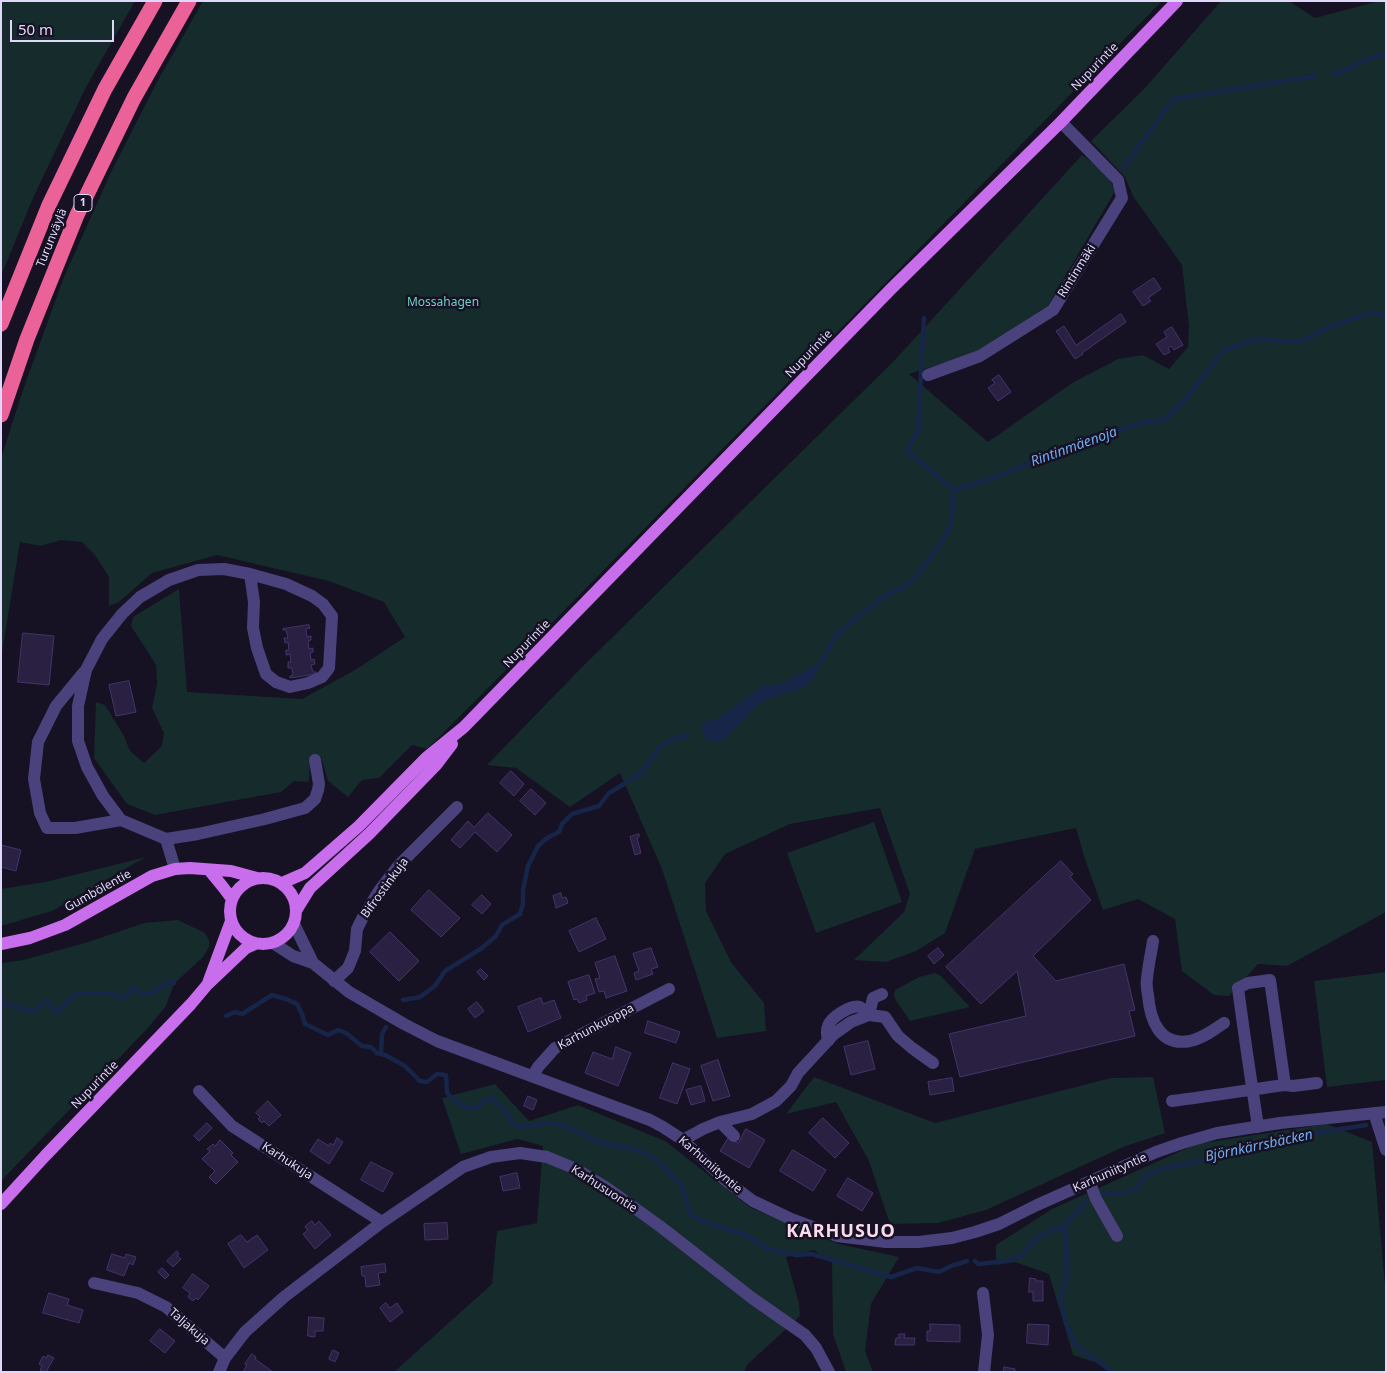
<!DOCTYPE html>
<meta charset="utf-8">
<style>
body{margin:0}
#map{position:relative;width:1387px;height:1373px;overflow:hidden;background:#161123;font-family:"Noto Sans",sans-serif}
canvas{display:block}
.frame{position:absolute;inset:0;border:2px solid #dfd8fa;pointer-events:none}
.scale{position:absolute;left:10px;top:20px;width:104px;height:22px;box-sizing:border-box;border:2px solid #dfd8fa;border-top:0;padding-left:6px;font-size:15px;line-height:18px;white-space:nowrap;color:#dfd8fa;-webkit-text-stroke:4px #161123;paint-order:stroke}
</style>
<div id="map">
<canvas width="1387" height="1373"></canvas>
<div class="frame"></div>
<div class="scale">50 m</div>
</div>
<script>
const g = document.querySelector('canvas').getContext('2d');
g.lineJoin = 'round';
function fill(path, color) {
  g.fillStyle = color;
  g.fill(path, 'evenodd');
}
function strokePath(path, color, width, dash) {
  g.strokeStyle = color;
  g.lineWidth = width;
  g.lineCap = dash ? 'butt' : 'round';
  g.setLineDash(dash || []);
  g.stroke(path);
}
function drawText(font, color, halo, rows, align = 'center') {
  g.font = font + ' "Noto Sans",sans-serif';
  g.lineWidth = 5;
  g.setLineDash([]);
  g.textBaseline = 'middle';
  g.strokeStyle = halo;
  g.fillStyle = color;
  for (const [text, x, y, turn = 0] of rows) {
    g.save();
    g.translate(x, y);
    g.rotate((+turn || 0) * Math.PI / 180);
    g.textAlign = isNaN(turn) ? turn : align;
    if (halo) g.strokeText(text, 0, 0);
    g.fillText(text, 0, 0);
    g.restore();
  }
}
const green = new Path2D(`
 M1,1H135L85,89L33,198L1,276Z
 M203,1H1162L495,681L427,749L412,745L379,778L362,780L348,797L328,781L321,757L310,760L309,782L294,781L281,792L155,815L127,804L94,758L96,702L105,705L124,736L130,751L144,763L162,746L164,733L152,708L157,684L156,665L131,626L133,617L179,589L187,692L302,699L355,670L405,637L384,602L329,581L217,555L152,573L119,602L109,606V577L95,555L82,542L61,540L41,546L20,542L1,659V458L24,387L64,277L112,170L157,82Z
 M1221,1H1289L1315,18L1379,1H1386V912L1287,966L1258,964L1229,996L1214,995L1182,971L1175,919L1138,899L1103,910L1084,856L1076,828L975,849L945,933L916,951L886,962L854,960L904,912L910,894L880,808L790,824L725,854L705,883L706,911L731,962L764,1003L766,1031L717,1038L662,869L620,773L570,807L516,768L487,765L583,666L894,361L1082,155L1107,173L1115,191L1048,306L975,353L909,374L988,442L1072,383L1118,359L1143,355L1169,369L1188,347L1189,326L1182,265L1133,196L1125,177L1091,141L1145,88Z
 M874,822L902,902L816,933L787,853Z
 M146,857L52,911L1,926V889L45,882Z
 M178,920L205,933L209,940V947L203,957L174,984L166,1006L148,1028L1,1181V963L23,960L85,943L144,923Z
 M1386,972V1080L1327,1087L1314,981Z
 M935,973L941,976L970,1007L910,1021L895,999L894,995L895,990L919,977Z
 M814,1077L935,1123L1111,1078L1153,1077L1165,1133L1123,1147L986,1210L938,1223L890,1224L869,1161L836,1102L786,1114Z
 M495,1084L529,1121L578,1105L665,1141L751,1208L839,1244L899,1257L871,1304L865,1351L873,1372H846L833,1334L832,1263L814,1250L786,1257L799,1303L800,1316L747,1365L744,1372H394L492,1284L497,1231L537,1223L543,1146L518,1139L461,1154L442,1098Z
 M1327,1124L1372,1142L1386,1296V1372H1112L1103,1365L1073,1355L1049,1274L1015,1262L996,1265V1245L1052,1209L1196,1144Z`);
const water = new Path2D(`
 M821,662C817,671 815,679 807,685C795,693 775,694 761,703C747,712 732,738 718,741C714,742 709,741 706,741C703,734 701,729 704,721L715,720L763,686L781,684Z`);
const stream = new Path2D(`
 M1333,74L1341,72L1379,54L1386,57
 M1123,168L1173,99L1315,76
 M924,318L918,431L907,451L954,490
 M954,490L990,479L1076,445L1137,424L1165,419L1187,397L1224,350L1257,339L1298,342L1330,327L1369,313L1386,315
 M821,662L837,634L882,598L905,586L915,578L942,542L951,523L954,490
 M403,1000L420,997L435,986L445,971L482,948L496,936L502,925L520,914L523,904V890L528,866L538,846L547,838L559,832L562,824L572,814L599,806L609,793L642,773L659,747L676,738L688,736
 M1,1002L33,1012C38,1009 41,1004 46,1001L51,1003L53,1009L57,1013L69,999L77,994L111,993L120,997H126L132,988C148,999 155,992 169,982L174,983
 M226,1016L235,1012L242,1014L272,995L286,999L297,1004L302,1014L305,1024L328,1035L338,1030L346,1033L362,1046L371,1047L377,1053L385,1055L405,1066L420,1081L427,1082L437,1074L446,1075L447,1093C456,1102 464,1109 477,1108L485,1100L490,1098L500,1105L513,1123L519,1127L549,1123L566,1126L601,1143L634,1149L648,1155L660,1163L680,1184L684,1192L688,1208L692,1216L708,1223L746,1235L768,1249L796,1255L812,1254L891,1277L917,1268L939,1272L951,1266L967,1261
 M381,1054L382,1034L386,1027
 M1101,1194L1125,1193L1138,1188L1146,1175L1164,1168L1202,1161L1232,1149L1278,1139L1366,1125
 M1063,1227L1066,1236L1067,1276L1060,1297L1066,1323L1075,1344L1112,1372
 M975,1261L978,1264L1009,1261L1022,1255L1035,1239L1048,1232L1063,1227L1086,1202`);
const building = new Path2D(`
 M1154,278L1161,289L1148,298L1151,301L1143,306L1133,292Z
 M1121,314L1126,322L1082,353L1083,354L1075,359L1056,331L1064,326L1076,345Z
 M1172,327L1183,345L1174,350L1171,346L1168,348L1170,352L1164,355L1156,344L1167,337L1164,332Z
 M999,375L1011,392L998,401L988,388L995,383L992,380Z
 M309,625L310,628L306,629L307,637L311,636V640L308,641L309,649L313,648V652L310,653L311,660L314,659L315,664L311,665L313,672H316V674L290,678V676L293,675L292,668H288V662H291L290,654L286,655V650H289L288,642L285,643L284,638H288L286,630H283V629Z
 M23,633L54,636L49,685L18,682Z
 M129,681L136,712L116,716L109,685Z
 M511,771L524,784L514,796L500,783Z
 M531,789L546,803L535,815L520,801Z
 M488,813L512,835L497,852L475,832L460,848L451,840L468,821L474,827Z
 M639,834V837L637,838L641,853L635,855L630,837Z
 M1,845L21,850L16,871L1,867Z
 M1061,861L1073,874L1070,877L1091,900L1033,956L1056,981L1124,964L1135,1010L1129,1011L1135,1036L960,1077L949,1034L1026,1016L1017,971L981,1004L946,967Z
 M429,890L460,918L441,937L411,910Z
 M561,893L562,898L566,897L568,903L556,908L553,896Z
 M482,895L491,904L482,914L472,905Z
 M596,918L606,939L579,952L569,931Z
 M390,932L419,961L399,981L370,952Z
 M651,948L658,967L651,969L653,974L636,980L634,973L639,971L633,954Z
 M938,948L944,955L934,964L928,956Z
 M615,956L627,991L606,998L604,991L599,992L595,979L600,978L595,963Z
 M481,969L488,976L484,980L477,972Z
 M589,975L595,993L586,996L587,1000L579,1003L577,999L574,1000L568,982Z
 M541,998L543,1004L554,1000L561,1018L528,1032L518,1007Z
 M477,1002L484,1011L475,1018L468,1009Z
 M648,1021L680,1032L676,1043L645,1033Z
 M868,1041L875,1069L851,1075L844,1047Z
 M616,1047L631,1053L618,1086L585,1073L593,1052L612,1059Z
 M718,1060L730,1096L713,1101L701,1066Z
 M673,1063L690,1069L677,1104L660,1098Z
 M952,1078L954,1091L930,1095L928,1082Z
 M701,1086L705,1101L691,1105L686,1090Z
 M528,1096L537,1100L533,1110L524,1106Z
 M268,1101L281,1115L269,1126L264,1121L262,1123L258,1119L260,1117L256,1113Z
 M823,1118L849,1143L835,1158L809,1133Z
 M207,1123L212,1128L199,1141L194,1136Z
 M746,1129L765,1140L749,1168L720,1151L728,1138L738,1143Z
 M337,1138L343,1142L329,1164L310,1151L318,1139L329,1146L330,1143L333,1145Z
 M220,1140L233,1153L231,1155L238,1162L216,1184L209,1177L215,1171L202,1159L210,1151L207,1149L213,1144L215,1146Z
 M793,1150L826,1170L813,1191L780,1171Z
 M371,1162L393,1173L383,1192L361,1180Z
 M517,1173L520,1188L503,1191L500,1177Z
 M848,1178L873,1193L862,1211L837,1196Z
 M312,1221L315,1225L319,1221L331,1235L315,1249L303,1234L308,1230L305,1227Z
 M447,1223L448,1239L425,1240L424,1224Z
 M241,1235L247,1242L257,1235L268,1250L244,1268L228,1244Z
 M177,1251L179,1254L177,1256L181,1259L173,1267L167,1261Z
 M112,1254L125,1258L126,1254L136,1257L133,1265L129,1263L124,1276L107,1270Z
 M385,1264L386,1272L378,1273L380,1285L366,1287L365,1276H362L361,1267Z
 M162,1268L169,1275L165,1279L158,1272Z
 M193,1274L209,1286L198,1300L196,1298L193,1301L188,1297L190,1293L183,1288Z
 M1030,1278L1036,1279V1281H1043V1301H1033V1292H1029Z
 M49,1293L69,1299L67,1305L83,1310L79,1323L43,1313Z
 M386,1303L390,1308L397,1303L403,1312L390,1322L380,1308Z
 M309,1317L324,1318L323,1331H315V1337L308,1336Z
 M930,1324L960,1325V1342L927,1341V1331H930Z
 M1028,1324L1049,1325L1048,1345L1027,1343Z
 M160,1329L175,1341L165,1353L150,1341Z
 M899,1334H905L904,1338H915L914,1345H895L896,1338H899Z
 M333,1350L339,1353L335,1362L329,1359Z
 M252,1354L256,1357L255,1359L273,1372H243L247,1365L245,1364Z
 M48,1355L54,1358L46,1372H44L40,1370L42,1366L39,1364L43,1356L46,1358Z
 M1004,1367L1015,1369V1372H1004Z`);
const minor = new Path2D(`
 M928,375L980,356L1053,310L1122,198L1118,180L1061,122
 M84,672L56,706L38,742L34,779L40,813L47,828H75L121,820
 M166,839L198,834L265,819L305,808L315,799L318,790L319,784L315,760
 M175,869L166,839L121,820L103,796L87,767L78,741V706L86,670L102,639L122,614L140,597L169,580L198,570L224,569L250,574L286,584L312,596L323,604L332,616L329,668L322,677L308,683L290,687L276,682L266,674L257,648L253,628L254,602L250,574
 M294,924L313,963
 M1153,941C1151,954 1148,967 1147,979C1146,984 1147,990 1148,995C1150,1019 1159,1047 1190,1041C1203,1038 1214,1030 1224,1023
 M273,943L293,956L313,963L349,992L404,1024L437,1041L650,1120L663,1127L683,1140L725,1180L753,1201L789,1218L837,1236L886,1242H919L952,1238L975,1232L999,1224L1037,1205L1156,1152L1182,1143L1217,1133L1280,1123L1386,1112
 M334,981L348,968L355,951L357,929L363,917L379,891L399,865L457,807
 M869,1015L873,998L882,994
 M828,1041C827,1036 826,1030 828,1026C831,1017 852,1004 860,1007C864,1009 866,1012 869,1015
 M533,1076L538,1067L555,1048L669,989
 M1285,1085L1293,1086L1317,1083
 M199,1091L232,1126L382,1222
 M1172,1101C1210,1096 1248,1090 1285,1085L1270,980L1248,983L1238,988C1244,1034 1251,1080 1258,1127
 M1374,1113L1386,1150
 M720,1122L734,1136
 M683,1140L703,1129L720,1122L752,1114L776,1101L791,1086L798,1073L834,1034L851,1022L869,1015L885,1017L898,1036L912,1048L933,1063
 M1090,1183L1096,1199L1117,1236
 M94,1283L138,1293L166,1307L225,1358
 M983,1293L988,1335L984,1372
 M219,1372L225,1358L245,1332L284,1297L382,1222L463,1167L491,1157L520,1153L547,1157L576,1169L607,1188L661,1227L752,1298L805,1335L816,1348L829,1372`);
const major = new Path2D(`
 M209,870L223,887L232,899
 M230 911a33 33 0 1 1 66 0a33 33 0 1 1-66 0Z
 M282,883L305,873L359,826L426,758L464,727L891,289L1061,122L1177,1
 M297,909L310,888L369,834L436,765L452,744
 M1,944L30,938L65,925L152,876L175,869L190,868L231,871L257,878
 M208,983L231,921
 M1,1204L45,1156L191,1004L207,985L246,948L255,944`);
const highway = new Path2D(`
 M1,324L49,205L105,89L155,1
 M1,415L27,339L77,215L134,98L189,1`);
const shields = [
 [83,203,18]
];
const shieldNames = [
 ["1",83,203]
];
const streetNames = [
 ["Nupurintie",1095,67,-46],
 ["Turunväylä",52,238,-68],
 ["Rintinmäki",1077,271,-58],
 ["Nupurintie",809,354,-46],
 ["Nupurintie",527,644,-46],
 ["Bifrostinkuja",385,888,-54],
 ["Gumbölentie",98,891,-29],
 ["Karhunkuoppa",596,1027,-28],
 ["Nupurintie",95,1085,-46],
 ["Karhukuja",287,1161,33],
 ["Karhuniityntie",710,1165,41],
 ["Karhuniityntie",1110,1173,-24],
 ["Karhusuontie",604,1189,33],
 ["Taljakuja",189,1327,41]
];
const parkNames = [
 ["Mossahagen",443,303]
];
const waterNames = [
 ["Rintinmäenoja",1074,447,-20],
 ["Björnkärrsbäcken",1259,1146,-12]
];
const districtNames = [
 ["KARHUSUO",841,1232]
];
fill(green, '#152b2c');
fill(water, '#162548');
strokePath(stream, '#162548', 4.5);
fill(building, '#2a2042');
strokePath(building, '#44356b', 1);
strokePath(minor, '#4a427c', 12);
strokePath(major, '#c86dec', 12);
strokePath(highway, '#eb6298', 15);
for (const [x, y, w] of shields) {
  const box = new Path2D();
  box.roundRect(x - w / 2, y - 8.5, w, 17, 4);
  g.fillStyle = '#161123';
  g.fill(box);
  strokePath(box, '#dfd8fa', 1);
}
drawText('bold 11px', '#dfd8fa', null, shieldNames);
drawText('12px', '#dfd8fa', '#161123', streetNames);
drawText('12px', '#6dd1c1', '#161123', parkNames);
drawText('italic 14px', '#73aaed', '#161123', waterNames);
g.letterSpacing = '1px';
drawText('bold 18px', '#fadaec', '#161123', districtNames);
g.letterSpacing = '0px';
</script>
